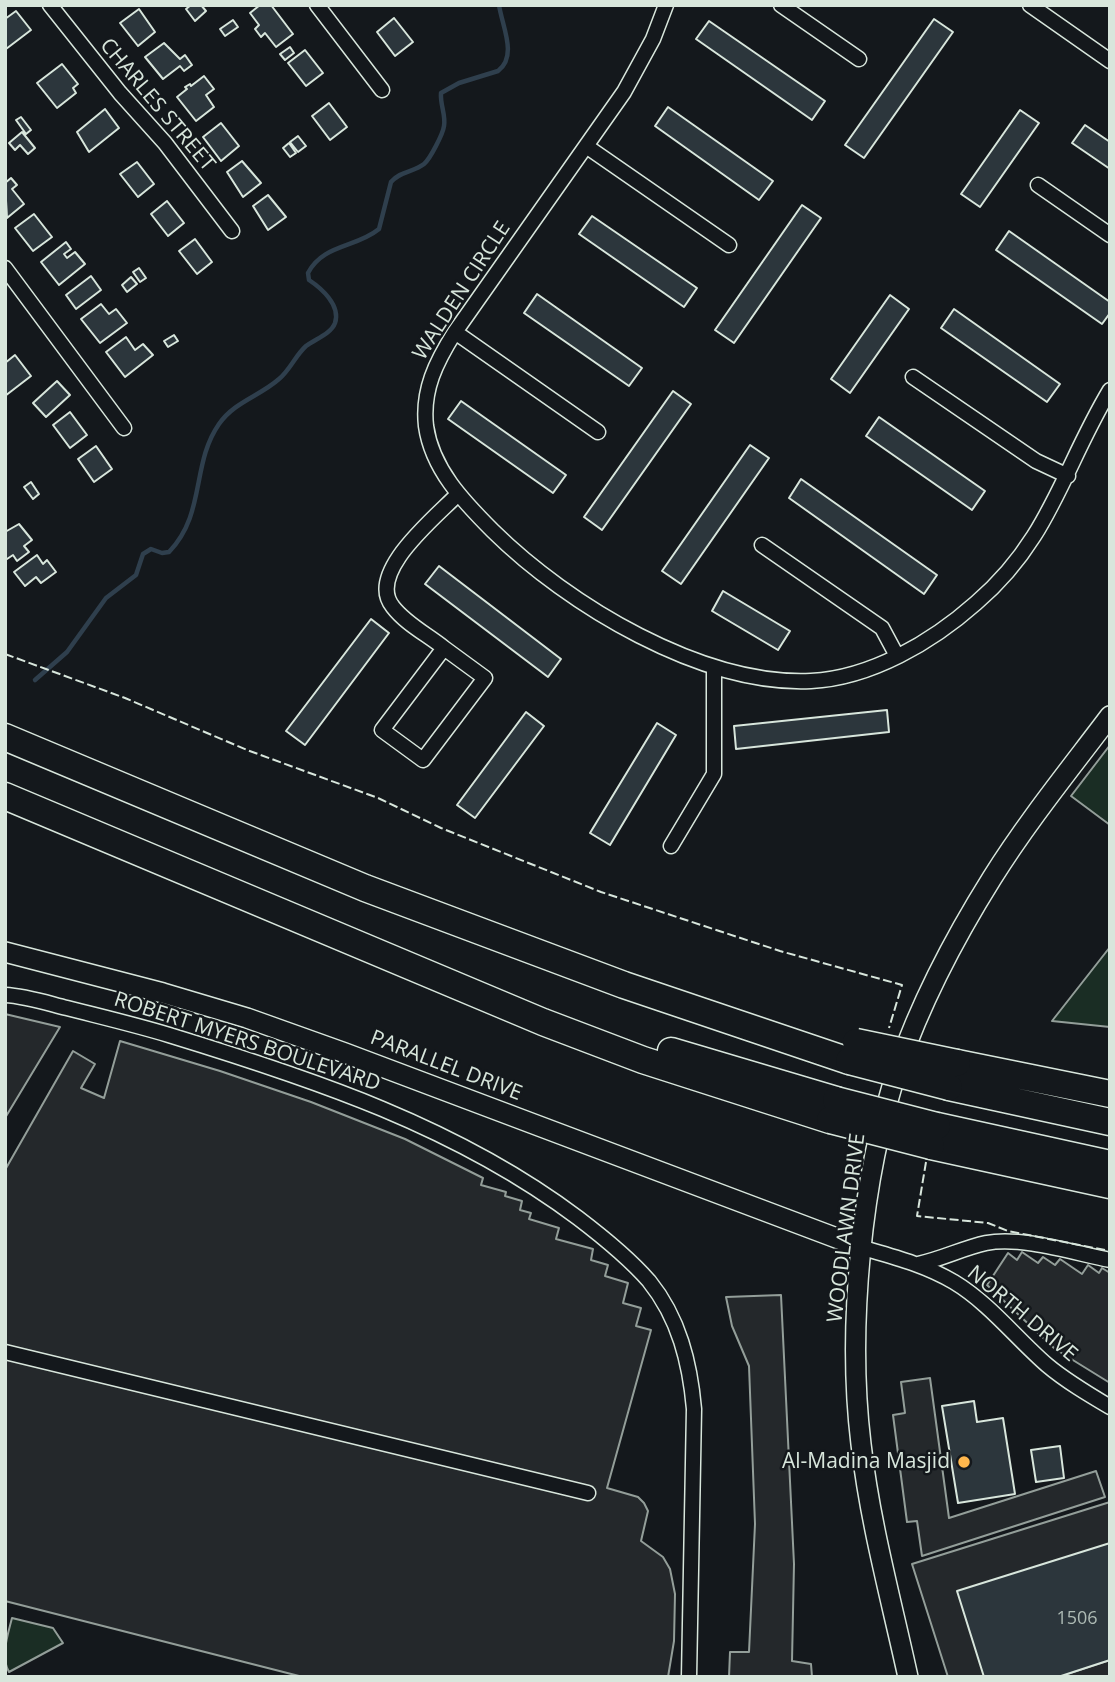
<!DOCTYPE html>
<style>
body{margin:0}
#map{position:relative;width:1115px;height:1682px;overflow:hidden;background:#14181c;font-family:"Open Sans",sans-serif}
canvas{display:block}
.frame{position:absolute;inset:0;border:7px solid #d8e6dc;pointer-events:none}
</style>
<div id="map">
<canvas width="1115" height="1682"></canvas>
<div class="frame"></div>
</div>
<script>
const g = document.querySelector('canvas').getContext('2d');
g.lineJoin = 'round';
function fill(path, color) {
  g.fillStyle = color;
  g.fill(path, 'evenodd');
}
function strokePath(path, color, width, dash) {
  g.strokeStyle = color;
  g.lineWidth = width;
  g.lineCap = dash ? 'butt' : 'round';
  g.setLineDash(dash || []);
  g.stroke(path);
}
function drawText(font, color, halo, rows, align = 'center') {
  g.font = font + ' "Open Sans",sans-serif';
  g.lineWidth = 5;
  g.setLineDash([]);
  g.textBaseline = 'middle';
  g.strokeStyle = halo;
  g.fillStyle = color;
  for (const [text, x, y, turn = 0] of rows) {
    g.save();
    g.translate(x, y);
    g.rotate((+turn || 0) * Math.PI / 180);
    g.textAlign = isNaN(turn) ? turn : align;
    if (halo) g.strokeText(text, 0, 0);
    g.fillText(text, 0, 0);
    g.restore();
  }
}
const green = new Path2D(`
 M1110,745V825L1071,796Z
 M1110,947V1027L1052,1021Z
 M12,1618L53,1628L63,1643L9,1672C0,1657 8,1634 12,1618Z`);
const parking = new Path2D(`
 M5,1014L60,1027L5,1118Z
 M120,1041L220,1071L311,1102L405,1139L483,1178L481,1185L506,1192L505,1196L522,1201L520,1210L531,1213L529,1219L559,1228L556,1239L593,1249L591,1260L608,1265L605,1276L628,1283L623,1303L641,1308L636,1326L651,1330L607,1488L638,1497L644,1503L648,1511L641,1541L663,1557L670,1569L675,1594L674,1641L668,1677H303L5,1601V1170L73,1051L95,1064L81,1088L104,1098Z
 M1022,1252L1038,1263L1043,1257L1055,1265L1060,1259L1082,1274L1088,1265L1099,1273L1102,1268L1110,1273V1383L1055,1349L987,1285L1008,1253L1017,1260Z
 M781,1295L794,1564L792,1661L811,1664L812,1677H729L730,1652H749L755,1524L749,1366L732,1326L726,1297Z
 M930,1378L949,1518L1096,1471L1105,1497L922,1556L917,1521L907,1522L893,1415L905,1413L901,1382Z
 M1110,1502V1543L984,1677H948L912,1564Z
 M1110,1660V1677H1058Z`);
const stream = new Path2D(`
 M35,680L67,652L106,598L136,575L143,554L151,549L162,553L169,552C206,514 191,464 219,424C234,402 260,396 279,379C290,370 295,356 306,346C315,339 331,334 335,323C341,305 321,288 309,280L308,273C323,244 356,248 379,229L391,182C400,171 414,172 424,164C430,159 443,134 444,126C446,115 440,105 441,93L459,83L498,71C518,56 502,26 499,5`);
const building = new Path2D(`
 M191,5H201L206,11L195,21L186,9Z
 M260,5H271L293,34L276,47L265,33L261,37L255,29L259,25L250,13Z
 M139,9L155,32L138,46L120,23Z
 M16,11L31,30L6,49L5,19Z
 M394,18L413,42L395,56L377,32Z
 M934,19L953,32L864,158L845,145Z
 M233,20L238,27L225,36L220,29Z
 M709,21L825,101L812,120L696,39Z
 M164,43L180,59L185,55L192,65L184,71L180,66L163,79L145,57Z
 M290,47L294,53L285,60L280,54Z
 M305,50L323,73L306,86L288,63Z
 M62,64L78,84L73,88L76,93L57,108L37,83Z
 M204,76L214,89L206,95L214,107L196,121L177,97L187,89L185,87L190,84L191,86Z
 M329,103L347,127L330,140L312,116Z
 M668,107L773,181L759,200L655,126Z
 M105,109L119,128L89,152L77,132Z
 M1020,110L1039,123L980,207L961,194Z
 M21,117L31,130L26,134L16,120Z
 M221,123L239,146L221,161L203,137Z
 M1085,125L1110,142V169L1072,143Z
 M22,132L35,148L28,154L20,145L15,150L9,143Z
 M298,136L306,146L298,152L290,142Z
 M289,143L296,153L290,157L283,148Z
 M242,161L261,183L243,197L227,172Z
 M137,162L154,184L138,197L120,174Z
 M11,178L17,185L12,189L24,204L7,218L5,183Z
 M268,195L286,217L268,230L253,206Z
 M167,201L184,223L168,236L151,214Z
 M802,205L821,218L734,343L715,330Z
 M34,214L52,237L33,251L15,228Z
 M592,216L697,288L684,307L579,234Z
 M1009,231L1110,302V313L1102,324L996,250Z
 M195,239L212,262L197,274L179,251Z
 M66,242L71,249L64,254L67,258L75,252L85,264L59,285L41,262Z
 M139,268L146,278L140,282L133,272Z
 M91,276L101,290L76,309L66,295Z
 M131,277L137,284L127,292L122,285Z
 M537,294L642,368L629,386L524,313Z
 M890,295L909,309L850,393L831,379Z
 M101,304L109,314L116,309L127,323L100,343L81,319Z
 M954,309L1060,384L1047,402L941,328Z
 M174,335L178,341L168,347L164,341Z
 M126,337L135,350L143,344L153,355L125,377L106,352Z
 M15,355L31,376L5,396V363Z
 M57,381L70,395L46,417L33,403Z
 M673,391L691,404L602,530L584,517Z
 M461,401L566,475L553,493L448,419Z
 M70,412L87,435L70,448L53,425Z
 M879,417L985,491L972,510L866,436Z
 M750,445L769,458L681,584L662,571Z
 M96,446L112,469L94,482L78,459Z
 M801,479L937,575L924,594L789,498Z
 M31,482L39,494L33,499L24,487Z
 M19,524L32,540L24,546L29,552L17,561L13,555L7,559L5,557V532Z
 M37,555L43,564L47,560L56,572L41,583L36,577L25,586L14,572Z
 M439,566L561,659L548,677L425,584Z
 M723,591L790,631L778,650L712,611Z
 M371,619L389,633L305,745L286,731Z
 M887,710L889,732L736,749L734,726Z
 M526,712L544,726L475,818L457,805Z
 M657,723L676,735L610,845L590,833Z
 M974,1401L977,1422L1003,1418L1015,1494L958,1503L942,1406Z
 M1060,1446L1064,1478L1036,1482L1031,1450Z
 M1110,1543V1660L1058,1677H984L957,1591Z`);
const street = new Path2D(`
 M50,5L120,93L165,143L232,231
 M317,5L382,90
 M666,5L653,39L624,92L455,332C436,362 422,390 426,426C432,469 463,501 493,531C568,605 702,686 811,681C871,678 932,642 976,603C1050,540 1063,468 1110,390
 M781,5L859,59
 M1030,5L1110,61
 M586,146L729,245
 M1038,185L1110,235
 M5,268L124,428
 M455,332L598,432
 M913,377L1036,461L1068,476
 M762,545L882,628L897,656
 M444,648L485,678L423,760L382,730L444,648C428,635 406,624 393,607C365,573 436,517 458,494
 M671,846L714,774V667
 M5,995C26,996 47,1003 67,1008C102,1017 136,1025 169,1035C313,1079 457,1127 578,1218C603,1237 628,1257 649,1281C679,1318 690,1363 694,1409L689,1677
 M863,1248C894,1257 925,1265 954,1282C989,1303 1016,1338 1047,1365C1066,1381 1088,1394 1110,1407
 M918,1264C942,1259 963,1248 986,1243C1022,1236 1074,1253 1110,1260
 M5,1352L588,1493`);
const secondary = new Path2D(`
 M5,952L163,993L247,1018L345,1053L863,1248
 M908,1677C891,1599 870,1523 861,1444C847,1329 861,1177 898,1068C921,1002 955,937 992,878C1027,822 1070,769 1110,716`);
const highway = new Path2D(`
 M5,737L365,888L624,985L849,1061
 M5,796L543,1022L643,1060L830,1120
 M671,1051L836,1100
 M957,1063L1110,1094
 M949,1087L1110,1122
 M937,1126L1110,1164
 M931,1146L1110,1185`);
const highwayBridge = new Path2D(`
 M856,1042L957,1063
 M849,1061L949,1087
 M836,1100L937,1126
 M830,1120L931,1146`);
const fence = new Path2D(`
 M5,654L125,698L247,750L378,798L441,828L601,892L780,951L902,985L889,1028
 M926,1162L917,1216L988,1223L1008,1231L1110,1251`);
const markers = [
 [964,1462,7,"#ffb74d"]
];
const numberNames = [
 ["1506",1077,1619]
];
const streetNames = [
 ["CHARLES STREET",157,105,50],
 ["WALDEN CIRCLE",462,291,-57],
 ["ROBERT MYERS BOULEVARD",247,1042,18],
 ["PARALLEL DRIVE",446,1066,21],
 ["WOODLAWN DRIVE",847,1228,-83],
 ["NORTH DRIVE",1022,1314,40]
];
const poiNames = [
 ["Al-Madina Masjid",950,1462]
];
fill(green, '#1a2d24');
strokePath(green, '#939e99', 2);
fill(parking, '#24282b');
strokePath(parking, '#939e99', 2);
strokePath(stream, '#2f3f4d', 4.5);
fill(building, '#2c363c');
strokePath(building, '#d8e6dc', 2);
strokePath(street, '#d8e6dc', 17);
strokePath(secondary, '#d8e6dc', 22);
strokePath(highway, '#d8e6dc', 29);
strokePath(street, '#14181c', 14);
strokePath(secondary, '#14181c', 19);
strokePath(highway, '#14181c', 26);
strokePath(highwayBridge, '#d8e6dc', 29, []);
strokePath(highwayBridge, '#14181c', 26);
strokePath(fence, '#d8e6dc', 2, [9, 3.5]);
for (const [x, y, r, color] of markers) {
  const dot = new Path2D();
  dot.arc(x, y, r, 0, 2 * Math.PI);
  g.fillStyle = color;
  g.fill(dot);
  strokePath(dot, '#14181c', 2.5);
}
drawText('18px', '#adbab4', null, numberNames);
drawText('21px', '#d8e6dc', '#14181c', streetNames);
drawText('21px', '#d8e6dc', '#14181c', poiNames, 'right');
</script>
